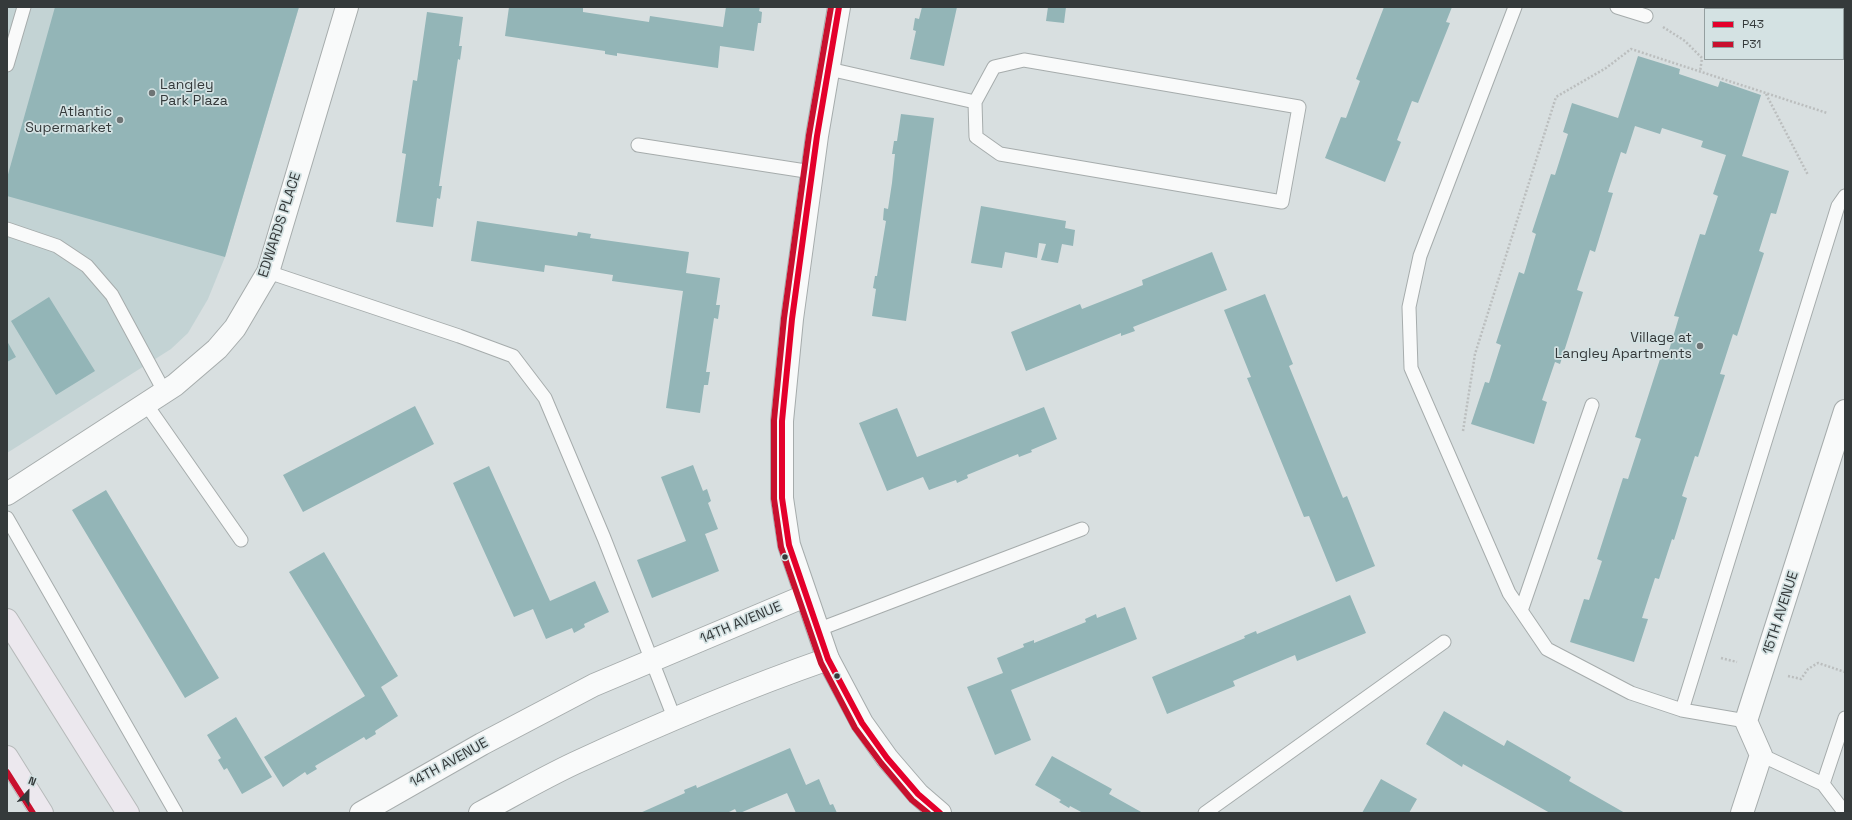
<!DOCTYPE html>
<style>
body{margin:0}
#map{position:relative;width:1852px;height:820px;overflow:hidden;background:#d8dfe0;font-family:"Space Grotesk",sans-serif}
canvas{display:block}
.frame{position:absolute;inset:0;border:8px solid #353a3b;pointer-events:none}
.legend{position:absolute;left:1704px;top:8px;width:140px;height:52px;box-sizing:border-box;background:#d4e2e3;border:1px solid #949fa0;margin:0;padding:5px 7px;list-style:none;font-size:12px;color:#353a3b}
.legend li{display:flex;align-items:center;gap:8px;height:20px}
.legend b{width:20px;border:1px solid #949fa0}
.north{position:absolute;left:8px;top:772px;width:40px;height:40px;-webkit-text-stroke:3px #d4e2e3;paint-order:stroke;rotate:22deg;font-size:11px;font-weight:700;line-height:16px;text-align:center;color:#353a3b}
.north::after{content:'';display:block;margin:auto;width:14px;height:18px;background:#353a3b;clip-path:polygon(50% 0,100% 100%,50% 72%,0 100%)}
</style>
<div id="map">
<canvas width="1852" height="820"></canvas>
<div class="frame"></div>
<ul class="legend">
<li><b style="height:5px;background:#e4002b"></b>P43</li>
<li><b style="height:5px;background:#c8102e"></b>P31</li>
</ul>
<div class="north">N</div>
</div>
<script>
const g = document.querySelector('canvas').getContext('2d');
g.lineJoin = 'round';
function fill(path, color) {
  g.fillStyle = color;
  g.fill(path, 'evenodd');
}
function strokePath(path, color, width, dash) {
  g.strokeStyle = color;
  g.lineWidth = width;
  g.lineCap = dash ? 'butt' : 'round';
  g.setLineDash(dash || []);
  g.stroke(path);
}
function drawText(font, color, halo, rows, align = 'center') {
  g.font = font + ' "Space Grotesk",sans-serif';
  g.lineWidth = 3.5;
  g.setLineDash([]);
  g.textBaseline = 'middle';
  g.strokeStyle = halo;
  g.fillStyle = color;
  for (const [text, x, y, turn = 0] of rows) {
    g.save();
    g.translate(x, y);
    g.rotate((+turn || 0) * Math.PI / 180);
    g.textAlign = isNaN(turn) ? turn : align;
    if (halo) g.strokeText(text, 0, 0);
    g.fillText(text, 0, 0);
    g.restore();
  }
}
const built = new Path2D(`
 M7,7H299L225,257L208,299L188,333L171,349L7,453Z`);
const building = new Path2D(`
 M55,7H299L225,257L7,196V178Z
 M509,7H583V12L649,22L650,16L723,27L726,7H760L759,11L762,12L761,23H758L754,51L720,46L718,68L617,53V56L605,54V51L505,36Z
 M922,7H957L944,66L910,59L916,31L913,30L915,18L919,19Z
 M1048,7H1066L1064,23L1046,21Z
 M1384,7H1452L1446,22L1450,23L1418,103L1412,101L1397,140L1401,142L1385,182L1325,158L1341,117L1346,118L1360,81L1356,79Z
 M1816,7H1833V9H1822Z
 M427,12L463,17L459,46H462L460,60L458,59L439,186H442L440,199L437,198L433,227L396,222L406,154L402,153L413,80L417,81Z
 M1638,56L1680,69L1679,74L1718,87L1720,81L1761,95L1742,156L1789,171L1776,214L1771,213L1759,251L1764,253L1737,336L1733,334L1720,374L1725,375L1698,457L1695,456L1682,496L1687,498L1674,540L1672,539L1659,579L1655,578L1642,618L1648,619L1634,662L1570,642L1584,599L1589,600L1602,561L1597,559L1623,478L1628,479L1641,439L1635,437L1661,356L1667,357L1679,317L1674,316L1700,234L1705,235L1718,196L1713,194L1726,155L1701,147L1703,141L1662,128L1660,134L1635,126L1626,154L1621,152L1608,192L1613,193L1595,252L1590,250L1577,290L1583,292L1560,364L1555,362L1542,400L1547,402L1534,444L1471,424L1485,382L1489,383L1501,345L1496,343L1519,272L1524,274L1536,234L1532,232L1551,174L1555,175L1568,134L1563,132L1572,103L1618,118Z
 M901,114L934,118L906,321L872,316L876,289L873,288L875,276H877L886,221L883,220L884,208L888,209L892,183L895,154H892L894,141H897Z
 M981,206L1066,221L1065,228L1075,230L1073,246L1062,244L1058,263L1041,260L1046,244L1039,243L1037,258L1005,252L1002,268L971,263Z
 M477,221L577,236L578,232L591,234L590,238L689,252L686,273L720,278L716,305H720L718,319L714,318L706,372H710L708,385H704L700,413L666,408L683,291L612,281L613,275L545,265L544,272L471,261Z
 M1212,252L1227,290L1133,327L1135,331L1121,336V333L1026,371L1011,332L1080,304L1082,309L1143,285L1142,280Z
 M1265,294L1293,364L1289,366L1343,498L1347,496L1375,566L1336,582L1309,516L1304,517L1247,378L1251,377L1224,310Z
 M49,297L95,371L56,395L11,321Z
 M7,341L16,357L7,362Z
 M415,406L434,444L303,512L283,475Z
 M1044,407L1057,439L1031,450L1032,452L1019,457L1018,454L967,475L968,478L957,483L956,480L929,490L923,477L887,491L859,423L897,408L917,457Z
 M693,465L703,491L707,489L711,501L708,503L718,529L705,534L719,571L652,598L637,560L686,541L661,477Z
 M489,466L550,601L595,581L609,612L584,624L585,627L574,633L572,628L546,639L533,609L514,617L453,483Z
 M106,490L219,678L185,698L72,510Z
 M324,552L398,676L381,687L398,716L375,731L376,734L366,740L364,737L315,766L317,769L307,775L305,772L283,787L264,757L365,696L289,572Z
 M1350,595L1366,633L1297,661L1295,655L1233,681L1235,686L1167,714L1152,677L1245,638L1244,636L1256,631L1257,634Z
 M1125,607L1137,639L1011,690L1031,740L995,755L967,687L1003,673L997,658L1024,647L1023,644L1034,640V643L1086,622L1085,619L1096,614L1097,618Z
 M1444,711L1504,746L1507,740L1571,777L1569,781L1625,813H1550L1463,764L1462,767L1426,744Z
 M236,717L272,777L242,794L227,768L224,770L218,760L221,758L207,735Z
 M790,748L806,785L819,779L830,805L833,804L837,813H796L787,793L740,813H737L735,809L727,813H640L685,793L684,790L696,785L697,788Z
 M1052,756L1112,789L1109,794L1143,813H1083L1070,806L1069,808L1059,802L1061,800L1035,785Z
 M1381,779L1417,799L1409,813H1362Z`);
const path = new Path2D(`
 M1663,27L1685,41L1702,58L1700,72
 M1766,94L1808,175
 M1463,431L1475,354L1556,97L1606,68L1631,49L1827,113
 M1721,658L1737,662
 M1788,676L1801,679L1808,669L1818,663L1845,672`);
const service = new Path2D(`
 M1515,7L1420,256L1409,307L1411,368L1509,593L1547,649L1631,693L1682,710L1746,721
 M1617,7L1646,16
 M7,65L24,7
 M829,69L975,102L976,137L1000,154L1282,202L1299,107L1024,60L994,67L975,102
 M638,145L812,172
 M7,229L57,246L87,266L112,295L164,391
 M268,272L459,336L513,356L545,398L604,538L675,720
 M146,404L241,540
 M7,518L176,813
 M1521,611L1592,405
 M817,630L1082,529
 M1682,710L1838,206L1845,196
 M1761,755L1823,784L1845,718
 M1823,784L1845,813
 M1205,813L1444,642`);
const minor = new Path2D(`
 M7,494L175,385L217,349L235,328L268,272L347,7
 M361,813L482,744L594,685L805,596
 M480,813C512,796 543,778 575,763C657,725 742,689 828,659
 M1742,813L1761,755L1746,721L1845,411`);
const tertiary = new Path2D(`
 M839,7L817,136L792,319L782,421V498L789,545L828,659L862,723L887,758L918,794L940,813`);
const primary = new Path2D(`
 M7,620L128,813
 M7,757L42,813`);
const bus1 = new Path2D(`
 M839,7L817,136L792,319L782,421V498L789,545L828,659L862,723L887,758L918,794L940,813`);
const bus2 = new Path2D(`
 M831,7L809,135L784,318L774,420V499L781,547L821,663L855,728L881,763L912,800L928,813
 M7,772L33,813`);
const markers = [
 [152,93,4,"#6e7475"],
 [120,120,4,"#6e7475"],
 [1700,346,4,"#6e7475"],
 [785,557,3.5,"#353a3b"],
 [837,676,3.5,"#353a3b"]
];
const poiNames = [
 ["Langley",160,85,"left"],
 ["Park Plaza",160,101,"left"],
 ["Atlantic",112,112],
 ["Supermarket",112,128],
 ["Village at",1692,338],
 ["Langley Apartments",1692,354]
];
const streetNames = [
 ["EDWARDS PLACE",280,225,-72],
 ["15TH AVENUE",1781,613,-72],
 ["14TH AVENUE",741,623,-23],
 ["14TH AVENUE",449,763,-29]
];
fill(built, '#c3d3d4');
fill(building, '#93b5b7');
strokePath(service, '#a6acac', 15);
strokePath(minor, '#a6acac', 24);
strokePath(tertiary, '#a6acac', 24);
strokePath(primary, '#b6baba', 24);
strokePath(path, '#bbbebe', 2.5, [2, 2]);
strokePath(service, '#f9fafa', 13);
strokePath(minor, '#f9fafa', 22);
strokePath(tertiary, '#f9fafa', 22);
strokePath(primary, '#ece8ee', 22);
strokePath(bus1, '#e4002b', 6);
strokePath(bus2, '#c8102e', 6);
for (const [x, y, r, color] of markers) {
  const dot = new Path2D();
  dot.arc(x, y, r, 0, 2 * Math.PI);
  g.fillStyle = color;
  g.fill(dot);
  strokePath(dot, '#d4e2e3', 1.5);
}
drawText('14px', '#353a3b', '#d4e2e3', poiNames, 'right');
drawText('14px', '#353a3b', '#d4e2e3', streetNames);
</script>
